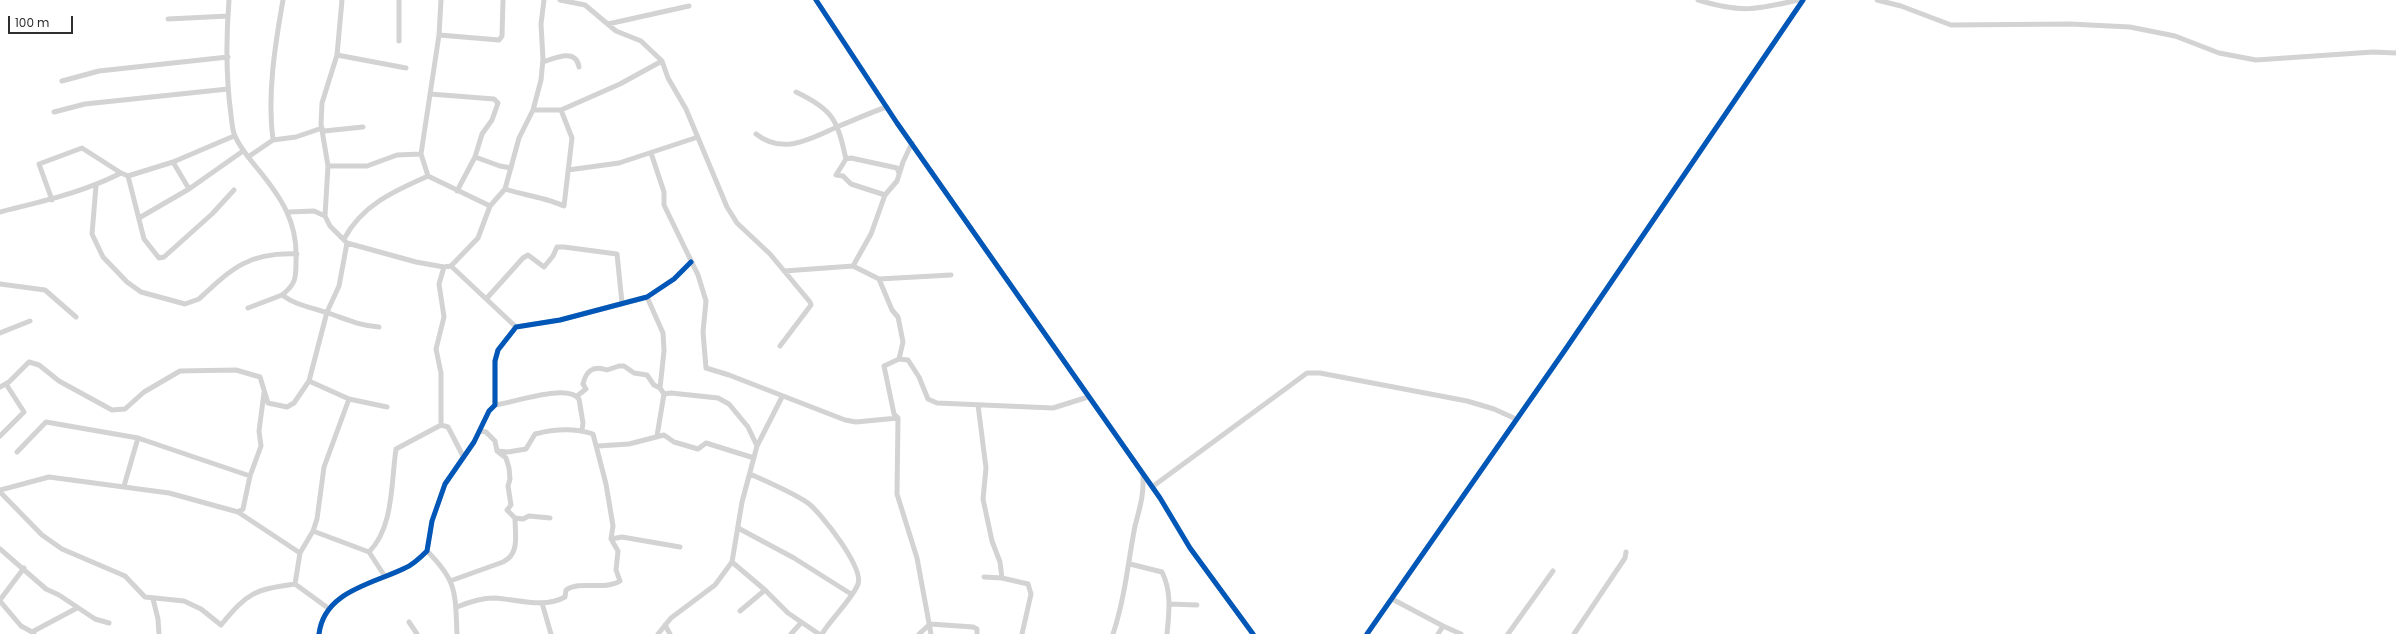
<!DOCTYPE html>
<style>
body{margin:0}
#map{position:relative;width:2396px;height:634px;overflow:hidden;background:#fff;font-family:Poppins,sans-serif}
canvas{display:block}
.scale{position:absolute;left:8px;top:16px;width:65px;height:18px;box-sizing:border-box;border:2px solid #2e2e2e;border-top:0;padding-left:5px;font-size:12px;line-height:14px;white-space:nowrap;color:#2e2e2e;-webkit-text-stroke:3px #fff;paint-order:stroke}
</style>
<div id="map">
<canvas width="2396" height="634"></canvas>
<div class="scale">100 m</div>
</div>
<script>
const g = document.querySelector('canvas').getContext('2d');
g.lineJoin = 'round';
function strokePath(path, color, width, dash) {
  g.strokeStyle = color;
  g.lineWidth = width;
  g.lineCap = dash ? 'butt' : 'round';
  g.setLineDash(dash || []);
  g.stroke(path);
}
const minor = new Path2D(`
 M229,0C226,38 226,78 231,115C232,122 232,130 235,136C240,148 249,158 257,168C281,197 298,222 296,261C296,278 296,284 282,295
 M342,0L337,55L322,103L321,124L328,166L325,216L330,226L347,243L416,262L444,267L451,266L516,327
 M399,0V41
 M441,0L439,35L421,154L428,176L490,206
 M560,0L585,5L616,31L641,41L662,61L668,78L686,109L727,207L737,223L770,254L810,302L811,305L780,346
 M816,0L897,123L1160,498L1190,548L1253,634
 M1698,0C1741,13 1755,10 1798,0
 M1877,0L1901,6L1951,25L2070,24L2130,27L2175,36L2219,53L2256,60L2373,52L2396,53
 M168,19L228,16
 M608,24L689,6
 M439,35L499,40L502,36L503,0
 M337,55L406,68
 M543,62C555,58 576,48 579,67
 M62,81L99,71L228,57
 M796,92C834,110 837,120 846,159L836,175L843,176L851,184L885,195
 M430,94L494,99L498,103L492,120L482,134L475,157L457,191
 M533,110H561L620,84L662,61
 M54,112L85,104L228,89
 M324,131L363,127
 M756,134C784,156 812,138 839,126C855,120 871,112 887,107
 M273,140C267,95 275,45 283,0
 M651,153L664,192V205L698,275L706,301L703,332L706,368L729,375L845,420L856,422L898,418
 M248,157L273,140L296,137L322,128
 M475,157L500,166L511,168
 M846,159L851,158L897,168L899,173
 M173,162L189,189
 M328,166H367L397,155L421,154
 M568,170L619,163L698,137
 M128,176L144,239L159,258L164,257L212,214L234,190
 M96,186L92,234L103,257L127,282L141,292L185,304L199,299C232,268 249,252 297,254
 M505,189C523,195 548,198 564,206L572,138L561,110
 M52,200L39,164L82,148L121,173
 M0,212C42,201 82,193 121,173L128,176L173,162L234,136
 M289,212L314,211L325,216
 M139,218L189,189L243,151
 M344,239C362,205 394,191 428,176
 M451,266L478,238L490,206L505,189L519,138L533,110L541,80L543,59L541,24L544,0
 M853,266L871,234L885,195L897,181L903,162L912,143
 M444,267L439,284L444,317L436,349L441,373V425L448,427L463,456
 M784,271L853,266L879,279L951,275
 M879,279L892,310L898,317L903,342L899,359
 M0,284L45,290L76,317
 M647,297L663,333L664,351L660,388L664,394L657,436
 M487,298L523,258L528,255L544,267L553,256L557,247H564L617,254L622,303
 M248,308L282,295C297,306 311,307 328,313C346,319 360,326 379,327
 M0,333L30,321
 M309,381L349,399L387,407
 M0,387L9,382L29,362L39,365L59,381L112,410L125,409L144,392L180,371L236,370L260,377L268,403L287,407L294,403L309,381L327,312L339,286L347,243
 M664,394L671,393L718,398L729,404L748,427L757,446
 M577,396L586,389L583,384C586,371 593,365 607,370L619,366H624L634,373L647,375L654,385L660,388
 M495,405C513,403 567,383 579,399L583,423L582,430
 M978,405L986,468L983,499L992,541L1000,562L1002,578
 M0,436L24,412L6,384
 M598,446L629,444L664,435L674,442L698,449L706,443L754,458
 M17,452L46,422L138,438L250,476
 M750,474C766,481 795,494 808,503C822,514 864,568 858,584C853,598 830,620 822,634
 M124,486L138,438
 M1152,487L1307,373H1320L1467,401L1494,409L1516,419
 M0,490L49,477L169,493L238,512L300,553
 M0,492L42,535L62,549L125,576L145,597L184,601L201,609L221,625C248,592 254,590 295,584L328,608
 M238,512L243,509L250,476L261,446L259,431L264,393
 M515,518L523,519L529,516L550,518
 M738,528L794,558L851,594
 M313,531L369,552L384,575
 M611,539L622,537L680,547
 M0,549L46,589L59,595L95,619L109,623
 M427,551C458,582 455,593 457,634
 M369,552C394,527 391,482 396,449L441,425
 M732,562L765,590L788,613L819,634
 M1130,564L1162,572C1172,592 1169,613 1167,634
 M984,577L1002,578L1028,584L1031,594L1022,634
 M450,581L503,562C520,554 515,535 515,518L507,510L511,505L508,486L510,479L509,468L506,458L497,451L495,441L486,432L480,431
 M295,584L300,553L313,531L317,519L324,467L349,399
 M153,599L158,619L159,634
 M1392,599L1443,626
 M0,600L24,568
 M0,601L21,626L34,633
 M542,603L551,634
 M1169,604L1197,605
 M457,607C469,602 481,598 494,598C516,599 544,609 565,597L566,590C580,580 604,591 620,581L616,570L618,551L611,539L613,526L606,484L593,434C575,428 554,429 535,434L526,449L508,452L497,451
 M740,611L765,590
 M409,622L417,634
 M665,625L670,634
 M32,632L77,608
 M319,634C324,591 373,584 405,568C413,565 421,557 427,551L432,521L445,484L474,442L489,411L495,405V361L498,350L516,327L560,320L647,297L674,279L691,262
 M658,634L671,618L715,585L732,562L742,502L757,446L782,397
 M791,634L800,624
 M919,634L930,624L973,627L977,629V634
 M931,634L917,558L897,494L898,418L894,414L884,366L899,359L908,360L919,377L928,399L937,403L1053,408L1088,397
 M1113,634C1125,598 1128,562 1135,526C1140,507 1144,495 1143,475
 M1367,634L1565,350L1803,0
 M1438,634L1443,626L1461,634
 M1508,634L1553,571
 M1574,634L1625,558L1626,552`);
const cycleway = new Path2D(`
 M816,0L897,123L1160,498L1190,548L1253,634
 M319,634C324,591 373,584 405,568C413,565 421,557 427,551L432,521L445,484L474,442L489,411L495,405V361L498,350L516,327L560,320L647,297L674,279L691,262
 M1367,634L1565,350L1803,0`);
strokePath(minor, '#d3d3d3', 5);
strokePath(cycleway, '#0057b8', 5);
</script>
